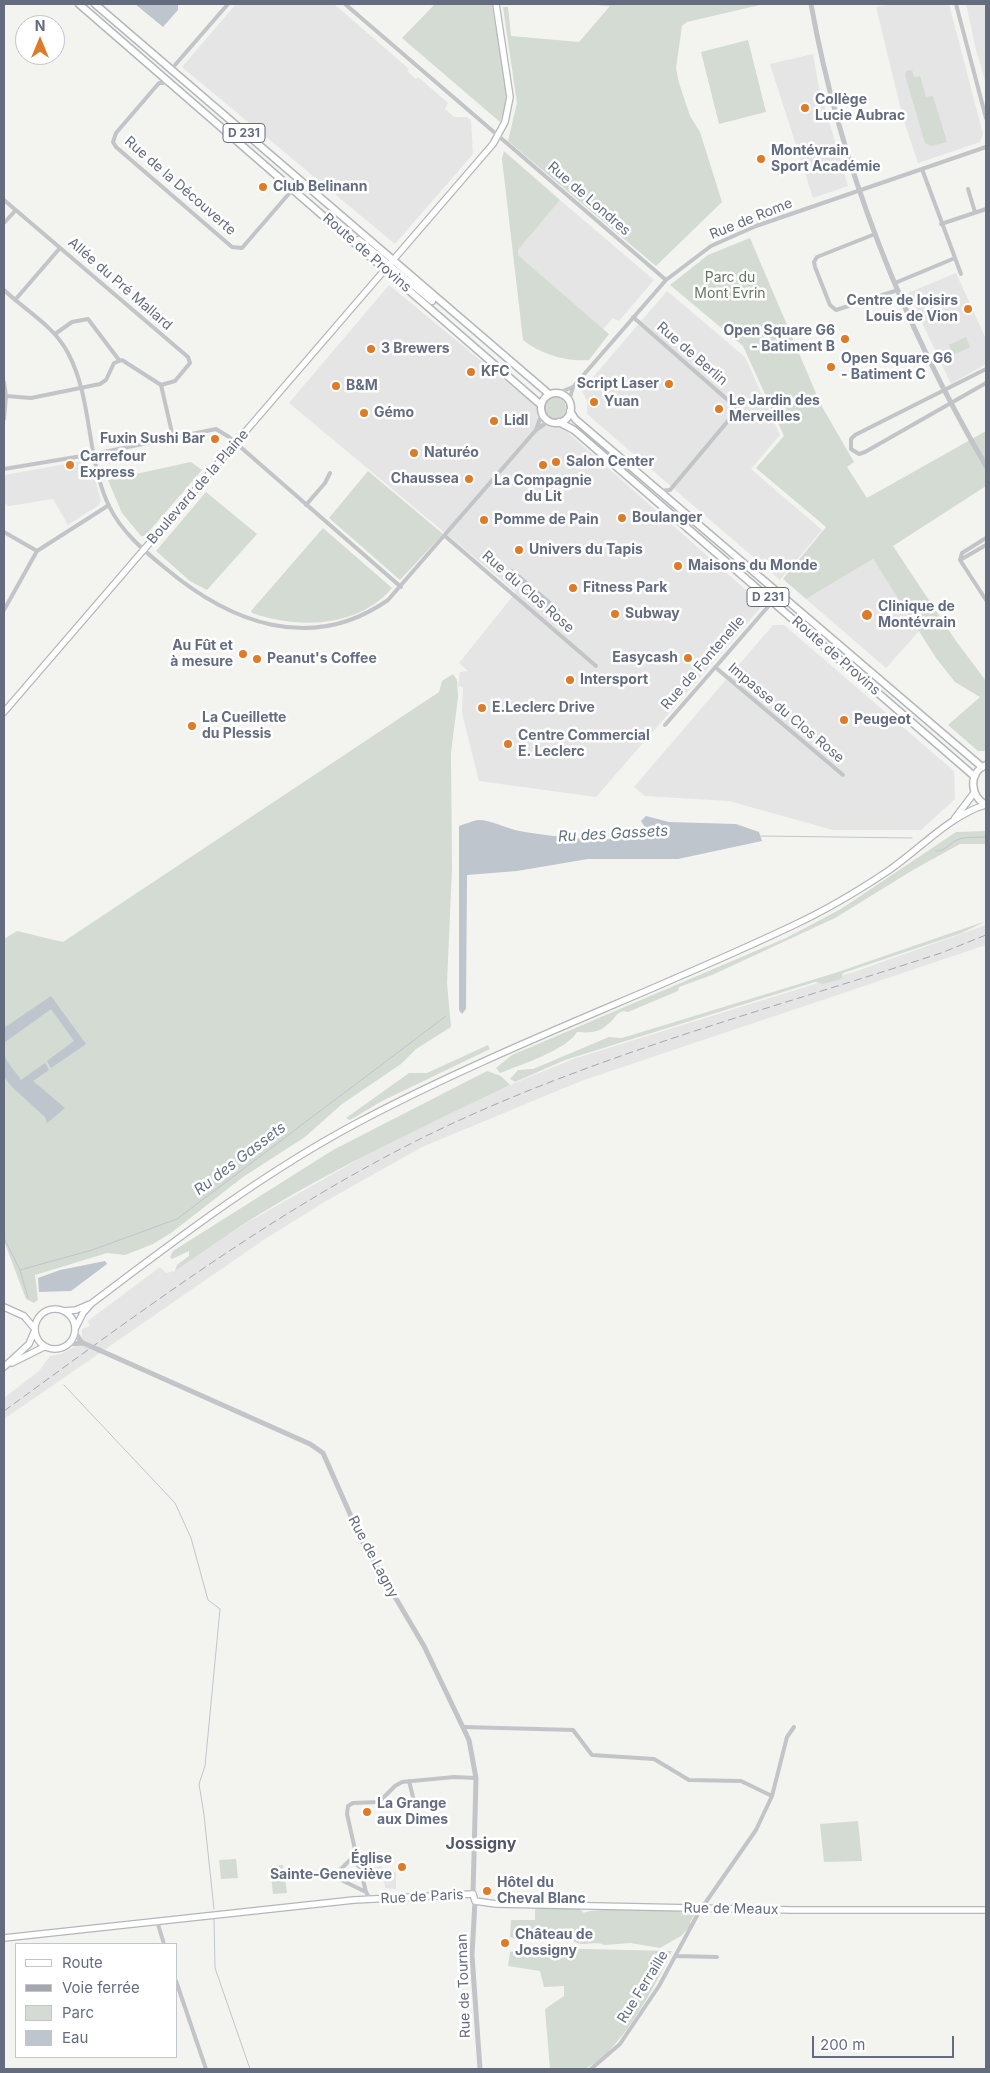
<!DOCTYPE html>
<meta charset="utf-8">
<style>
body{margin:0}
#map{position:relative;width:990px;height:2073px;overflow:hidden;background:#f3f4f0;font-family:Inter,sans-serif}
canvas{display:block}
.frame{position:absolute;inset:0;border:5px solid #646d80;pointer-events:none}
.legend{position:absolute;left:15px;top:1943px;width:162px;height:115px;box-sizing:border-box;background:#fff;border:1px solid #c1c5cc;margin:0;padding:6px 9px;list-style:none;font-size:15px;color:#646d80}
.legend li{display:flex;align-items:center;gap:10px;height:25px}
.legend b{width:25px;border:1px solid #c1c5cc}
.north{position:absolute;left:15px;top:15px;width:50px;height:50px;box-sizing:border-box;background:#fff;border:1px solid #c1c5cc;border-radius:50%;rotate:0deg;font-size:14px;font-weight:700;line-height:20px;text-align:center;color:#646d80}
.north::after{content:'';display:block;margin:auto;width:18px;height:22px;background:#dc7c28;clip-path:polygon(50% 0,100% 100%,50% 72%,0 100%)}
.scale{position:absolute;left:812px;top:2036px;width:142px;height:22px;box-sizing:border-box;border:2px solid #646d80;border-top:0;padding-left:6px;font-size:15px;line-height:18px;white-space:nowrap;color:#646d80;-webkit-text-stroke:4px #fff;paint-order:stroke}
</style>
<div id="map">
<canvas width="990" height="2073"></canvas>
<div class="frame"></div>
<ul class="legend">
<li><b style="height:6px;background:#fff"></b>Route</li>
<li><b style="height:6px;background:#a4a7ae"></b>Voie ferrée</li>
<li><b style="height:14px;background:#d3dbd2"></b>Parc</li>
<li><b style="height:14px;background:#bfc5cd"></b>Eau</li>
</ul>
<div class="north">N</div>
<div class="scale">200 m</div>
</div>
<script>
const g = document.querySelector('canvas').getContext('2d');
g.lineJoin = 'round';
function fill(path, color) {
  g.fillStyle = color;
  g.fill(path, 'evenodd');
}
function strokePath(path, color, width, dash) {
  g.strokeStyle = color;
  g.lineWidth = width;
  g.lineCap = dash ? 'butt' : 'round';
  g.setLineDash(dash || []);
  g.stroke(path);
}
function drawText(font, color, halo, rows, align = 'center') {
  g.font = font + ' Inter,sans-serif';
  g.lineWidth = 5;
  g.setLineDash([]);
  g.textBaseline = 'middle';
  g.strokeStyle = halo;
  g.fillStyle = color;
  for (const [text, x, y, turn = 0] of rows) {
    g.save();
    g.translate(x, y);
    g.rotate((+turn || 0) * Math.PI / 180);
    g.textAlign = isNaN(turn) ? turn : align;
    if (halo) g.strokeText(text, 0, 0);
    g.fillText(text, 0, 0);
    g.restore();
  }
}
const built = new Path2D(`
 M236,4H334L409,69L407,71L416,79L418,77L448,103L445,109L454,117H467L471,120L473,154L395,244L182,67Z
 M892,4H949L983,134L980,142L918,163L903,118L876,7Z
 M966,4H986V84L976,50Z
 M813,54L819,87L848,186L813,198L770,64Z
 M560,200L654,280L619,321L613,318L603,329L518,255V250Z
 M956,273L986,339V364L951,384L908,293Z
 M389,285L565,430L763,605L596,797L479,781L462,713L463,687L458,686L460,672L468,671L459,663L516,592L289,403Z
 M667,291L745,357L780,435L751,469L822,530L780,580L587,414V401L582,390Z
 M83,461L91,467L101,500L99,505L68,525L53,499L9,506L4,503V475Z
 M873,559L919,631L886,668L806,599Z
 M773,625H784L954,771L955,799L921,830H833L729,801L645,796L634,787Z
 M986,925V945L581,1081L422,1147L326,1201L265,1239L4,1419V1398L39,1371L50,1356L61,1354L76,1346L82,1338V1329L90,1326L88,1321L160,1267L166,1273L175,1271L248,1222L384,1145L510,1085L573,1059L857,971Z
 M382,1866L383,1869H392L393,1872H396V1889L385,1888L384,1879H368L365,1869Z`);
const green = new Path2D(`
 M435,4H492C495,38 516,91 500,122L402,38Z
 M583,4H764L687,22L682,26L676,68L679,83L690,116L700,132L722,202L656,266L508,141L517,103L503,7H508L511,36L579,42L610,6Z
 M748,40L766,112L719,124L701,52Z
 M912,70L914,77L920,76L926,97L933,96L947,142L931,146L925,143L905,75L906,71Z
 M504,151L560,200L518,250V255L609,334L589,360C567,362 540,354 523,340L502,159Z
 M750,238L821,405L854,462L847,467L867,498L986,431V486L893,546L956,641L986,681V751H978L948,725L980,697L955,682L936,658L873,559L806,599L783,579L826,527L756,468L784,436L743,346L670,285L708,255Z
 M966,337L970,347L953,355L949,345Z
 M544 408a11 11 0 1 1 22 0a11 11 0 1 1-22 0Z
 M191,462L202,470L145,536H141L122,513L108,480Z
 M368,471L443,534L400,580L329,518Z
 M206,492L257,534L207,590L190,581L156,551Z
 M323,528L392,588C358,628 298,629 252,613L251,611Z
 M453,674L457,680L458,697L451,753L452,869L447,983L451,1027L416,1049L401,1064L342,1104L305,1137L243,1177L171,1233L153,1244L125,1255L107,1253L35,1275L38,1300L34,1303L26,1299L4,1241V939L17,931L63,942L439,692L442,681Z
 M986,831V844H960L913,870L835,918L712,975L679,987L678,991L628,1012L623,1011C615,1014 615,1019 608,1024C599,1033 589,1033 577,1032C567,1050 520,1065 500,1073L496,1068L512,1055L786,938L841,909L956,832Z
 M986,921L962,933L843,973L841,979L823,984L815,982L565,1060L515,1082L510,1079L518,1070L533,1069L609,1037L622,1038L835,973Z
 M488,1045L490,1049L382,1101L350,1120L346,1118L409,1073H427Z
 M487,1071L501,1076L510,1085C421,1128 331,1169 247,1222C223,1238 199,1255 175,1271L177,1265L189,1256V1251L172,1259L170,1257L173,1251L333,1150Z
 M858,1821L862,1861L824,1862L820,1824Z
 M236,1859L238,1878L221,1879L219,1860Z
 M283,1865L287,1893L273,1894L270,1866Z
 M562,1907L571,1909L577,1907L584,1913C590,1907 691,1910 695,1914L690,1922L691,1925L681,1936L660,1948L631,1943L604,1945C596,1941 586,1946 577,1943C572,1941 568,1938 564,1936L561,1941C546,1933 526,1944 510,1937L511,1920H535V1909Z
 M528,1947L540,1948L672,1951C655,1986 621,2052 585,2069C577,2072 560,2069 550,2069L545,2009L564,1996V1986L544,1987L540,1971L508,1966L510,1952Z`);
const water = new Path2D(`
 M135,4H178V10L163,27Z
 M513,569L560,609L558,614L556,615L509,575V570Z
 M646,816L669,822L736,824L759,832L762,841L678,859H588L517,871L467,875L466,1009L462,1014L459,1010V826C465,824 472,821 478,820C488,819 504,827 515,830C543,836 624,846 648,832L641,821Z
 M51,996L86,1044L51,1068L47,1061L74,1041L51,1009L4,1043V1028Z
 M4,1052C4,1060 16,1072 21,1080L45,1063L49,1070L33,1081L65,1108L47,1123L45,1117L12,1087L4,1077Z
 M105,1261L107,1264L71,1291L39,1292L38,1278L60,1270Z`);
const stream = new Path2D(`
 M761,836L912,838
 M936,851C945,852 950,843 957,840C966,836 977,838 986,837
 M4,1238L20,1270L28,1298
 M20,1270L92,1250L177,1219L446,1016
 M64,1385L175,1503L191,1538L208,1600L220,1609L205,1766L199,1784L204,1815L214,1909
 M214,1918L215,1968L250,2069`);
const minor = new Path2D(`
 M345,4L666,280
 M956,4L986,118
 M175,65L228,4
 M168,83H159L116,133L113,142L116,147L232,247L242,248L293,189
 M922,169L961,274
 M968,189L975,212
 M4,200L188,357L190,363L175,381L161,385
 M4,223L15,211
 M941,224L986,209
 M875,234L817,257L814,262L815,267L830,305L836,310L898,290
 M895,283L955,258
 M4,290C26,311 53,325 68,353C93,400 86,458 109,506C121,531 143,550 164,567C230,623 311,654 388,600L536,430L549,421
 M15,300L60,248
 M633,317L738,409L670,490L658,491
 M55,334L72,322L88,319L119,360
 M986,369L855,435L851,439V449L859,454L865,452L986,383
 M4,382L6,396L4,419
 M558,393L573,387L666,280L711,246L756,226L986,147
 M6,396L31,398L100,384L106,380L114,363L122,360L161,385L173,437
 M569,401L573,387
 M536,430L542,413
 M4,469L94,454L216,429L229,437L401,587
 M306,505L325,483L330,473
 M4,532L37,551
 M445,536L596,666
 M960,560L986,600
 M960,560L962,553L986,538
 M960,560L986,545
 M4,610L37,551L109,505
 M715,667L843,775
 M665,725L779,594
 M464,1727L573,1730L592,1755L654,1759L689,1780L741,1781L772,1796
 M409,1781L414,1801
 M353,1860L360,1868L366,1892
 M370,1899L366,1892L337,1878L340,1870L356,1854L347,1814L348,1806L353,1803L379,1802L395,1786L402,1782L454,1777L476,1778
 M157,1921L164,1944
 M675,1956L717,1957
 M176,1981L206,2069
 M591,2069L620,2044L626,2035L659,1986L699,1912L756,1830L772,1796L787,1737L794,1727`);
const tertiary = new Path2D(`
 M811,4C840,166 903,324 986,466
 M75,1332L82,1343
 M69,1344L83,1343
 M99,1350L310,1444L323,1453L362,1541L424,1646L469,1740L476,1778L473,1894
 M475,1901L472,1955L480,2069`);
const secondary = new Path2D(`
 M4,712L493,144L505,122L510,97L496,4
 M955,818L974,793
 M4,1307L24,1316L34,1328
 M35 1329a20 20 0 1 1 40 0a20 20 0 1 1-40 0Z
 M64,1311L76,1310L90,1304
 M75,1329L83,1313L92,1303C177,1239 263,1173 357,1123C498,1048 649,994 794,925C826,910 858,891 888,871C919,850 949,816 985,805
 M12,1363L44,1347
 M4,1367L29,1344L34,1332
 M4,1938L354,1900L473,1894L475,1901L496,1904L792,1910H986`);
const primary = new Path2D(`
 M79,4L541,405
 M95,4L549,394
 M359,240L432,301
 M541 408a15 15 0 1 1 30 0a15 15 0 1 1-30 0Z
 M570,411L575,419L982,767
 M559,422L574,430L974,776
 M986,765C968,773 970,796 986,805`);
const rail = new Path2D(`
 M4,1411C140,1312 273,1212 424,1137C589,1056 768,1010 941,953L986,935`);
const tertiaryBridge = new Path2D(`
 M83,1343L99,1350`);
const markers = [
 [805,108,5,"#dc7c28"],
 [761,159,5,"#dc7c28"],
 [263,187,5,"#dc7c28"],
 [968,309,5,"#dc7c28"],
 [845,339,5,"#dc7c28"],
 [371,349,5,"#dc7c28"],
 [831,367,5,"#dc7c28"],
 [471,372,5,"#dc7c28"],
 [669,384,5,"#dc7c28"],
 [336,386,5,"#dc7c28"],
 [594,402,5,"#dc7c28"],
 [719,409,5,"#dc7c28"],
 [364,413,5,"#dc7c28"],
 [494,421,5,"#dc7c28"],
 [215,439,5,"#dc7c28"],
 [414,453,5,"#dc7c28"],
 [556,462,5,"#dc7c28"],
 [70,465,5,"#dc7c28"],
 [543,465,5,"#dc7c28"],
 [469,479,5,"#dc7c28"],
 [622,518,5,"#dc7c28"],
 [484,520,5,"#dc7c28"],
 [519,550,5,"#dc7c28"],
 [678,566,5,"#dc7c28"],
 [573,588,5,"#dc7c28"],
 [615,614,5,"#dc7c28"],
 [867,615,6,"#dc7c28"],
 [243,654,5,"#dc7c28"],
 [688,658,5,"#dc7c28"],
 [257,659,5,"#dc7c28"],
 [570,680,5,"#dc7c28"],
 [482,708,5,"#dc7c28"],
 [844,720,5,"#dc7c28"],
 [192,726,5,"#dc7c28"],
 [508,744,5,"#dc7c28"],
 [367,1812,5,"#dc7c28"],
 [402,1867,5,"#dc7c28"],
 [487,1891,5,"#dc7c28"],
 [505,1943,5,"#dc7c28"]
];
const shields = [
 [244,133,42],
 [768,597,42]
];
const shieldNames = [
 ["D 231",244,133],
 ["D 231",768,597]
];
const poiNames = [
 ["Collège",815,100],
 ["Lucie Aubrac",815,116],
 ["Montévrain",771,151],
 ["Sport Académie",771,167],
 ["Club Belinann",273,187],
 ["Centre de loisirs",958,301,"right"],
 ["Louis de Vion",958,317,"right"],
 ["Open Square G6",835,331,"right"],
 ["- Batiment B",835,347,"right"],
 ["3 Brewers",381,349],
 ["Open Square G6",841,359],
 ["- Batiment C",841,375],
 ["KFC",481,372],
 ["Script Laser",659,384,"right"],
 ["B&M",346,386],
 ["Le Jardin des",729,401],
 ["Merveilles",729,417],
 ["Yuan",604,402],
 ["Gémo",374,413],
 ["Lidl",504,421],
 ["Fuxin Sushi Bar",205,439,"right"],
 ["Naturéo",424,453],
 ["Carrefour",80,457],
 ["Express",80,473],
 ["Salon Center",566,462],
 ["Chaussea",459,479,"right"],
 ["La Compagnie",543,481,"center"],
 ["du Lit",543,497,"center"],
 ["Boulanger",632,518],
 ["Pomme de Pain",494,520],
 ["Univers du Tapis",529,550],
 ["Maisons du Monde",688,566],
 ["Fitness Park",583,588],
 ["Clinique de",878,607],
 ["Montévrain",878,623],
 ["Subway",625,614],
 ["Au Fût et",233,646,"right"],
 ["à mesure",233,662,"right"],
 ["Easycash",678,658,"right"],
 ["Peanut's Coffee",267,659],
 ["Intersport",580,680],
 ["E.Leclerc Drive",492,708],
 ["La Cueillette",202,718],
 ["du Plessis",202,734],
 ["Peugeot",854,720],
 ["Centre Commercial",518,736],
 ["E. Leclerc",518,752],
 ["La Grange",377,1804],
 ["aux Dimes",377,1820],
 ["Église",392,1859,"right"],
 ["Sainte-Geneviève",392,1875,"right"],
 ["Hôtel du",497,1883],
 ["Cheval Blanc",497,1899],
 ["Château de",515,1935],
 ["Jossigny",515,1951]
];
const streetNames = [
 ["Rue de la Découverte",180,186,41],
 ["Rue de Londres",589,199,41],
 ["Rue de Rome",751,219,-22],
 ["Route de Provins",367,253,41],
 ["Allée du Pré Mallard",120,284,41],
 ["Rue de Berlin",692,354,41],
 ["Boulevard de la Plaine",198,487,-49],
 ["Rue du Clos Rose",528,592,41],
 ["Route de Provins",836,656,41],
 ["Rue de Fontenelle",703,663,-49],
 ["Impasse du Clos Rose",786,713,40],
 ["Rue de Lagny",373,1557,62],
 ["Rue de Paris",422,1897,-3],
 ["Rue de Meaux",731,1909,1],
 ["Rue de Tournan",464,1986,-92],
 ["Rue Ferraille",643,1987,-58]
];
const parkNames = [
 ["Parc du",730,278],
 ["Mont Evrin",730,294]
];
const waterNames = [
 ["Ru des Gassets",613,834,-3],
 ["Ru des Gassets",240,1159,-37]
];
const quarterNames = [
 ["Jossigny",481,1844]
];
fill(built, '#e4e5e4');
fill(green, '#d3dbd2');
fill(water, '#bfc5cd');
strokePath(stream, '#bfc5cd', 1);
strokePath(secondary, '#b4b6bc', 8);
strokePath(primary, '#b5b7bb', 9);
strokePath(minor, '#c2c4c8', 4);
strokePath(tertiary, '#c2c4c8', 5);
strokePath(secondary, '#fff', 5.5);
strokePath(primary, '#fff', 6);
strokePath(rail, '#a4a7ae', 1, [8, 4]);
strokePath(tertiaryBridge, '#c2c4c8', 5);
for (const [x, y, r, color] of markers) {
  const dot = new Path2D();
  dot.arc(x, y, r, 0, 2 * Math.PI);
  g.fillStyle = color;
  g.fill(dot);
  strokePath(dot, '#fff', 2);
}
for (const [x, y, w] of shields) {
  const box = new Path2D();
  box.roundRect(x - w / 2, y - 9.5, w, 19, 4);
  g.fillStyle = '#fff';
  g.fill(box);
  strokePath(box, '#646d80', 1);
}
drawText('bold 12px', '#646d80', null, shieldNames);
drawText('bold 14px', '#646d80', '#fff', poiNames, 'left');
drawText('14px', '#646d80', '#fff', streetNames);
drawText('14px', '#637863', '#fff', parkNames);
drawText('italic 15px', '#647485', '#fff', waterNames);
drawText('bold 16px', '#525866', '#fff', quarterNames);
</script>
